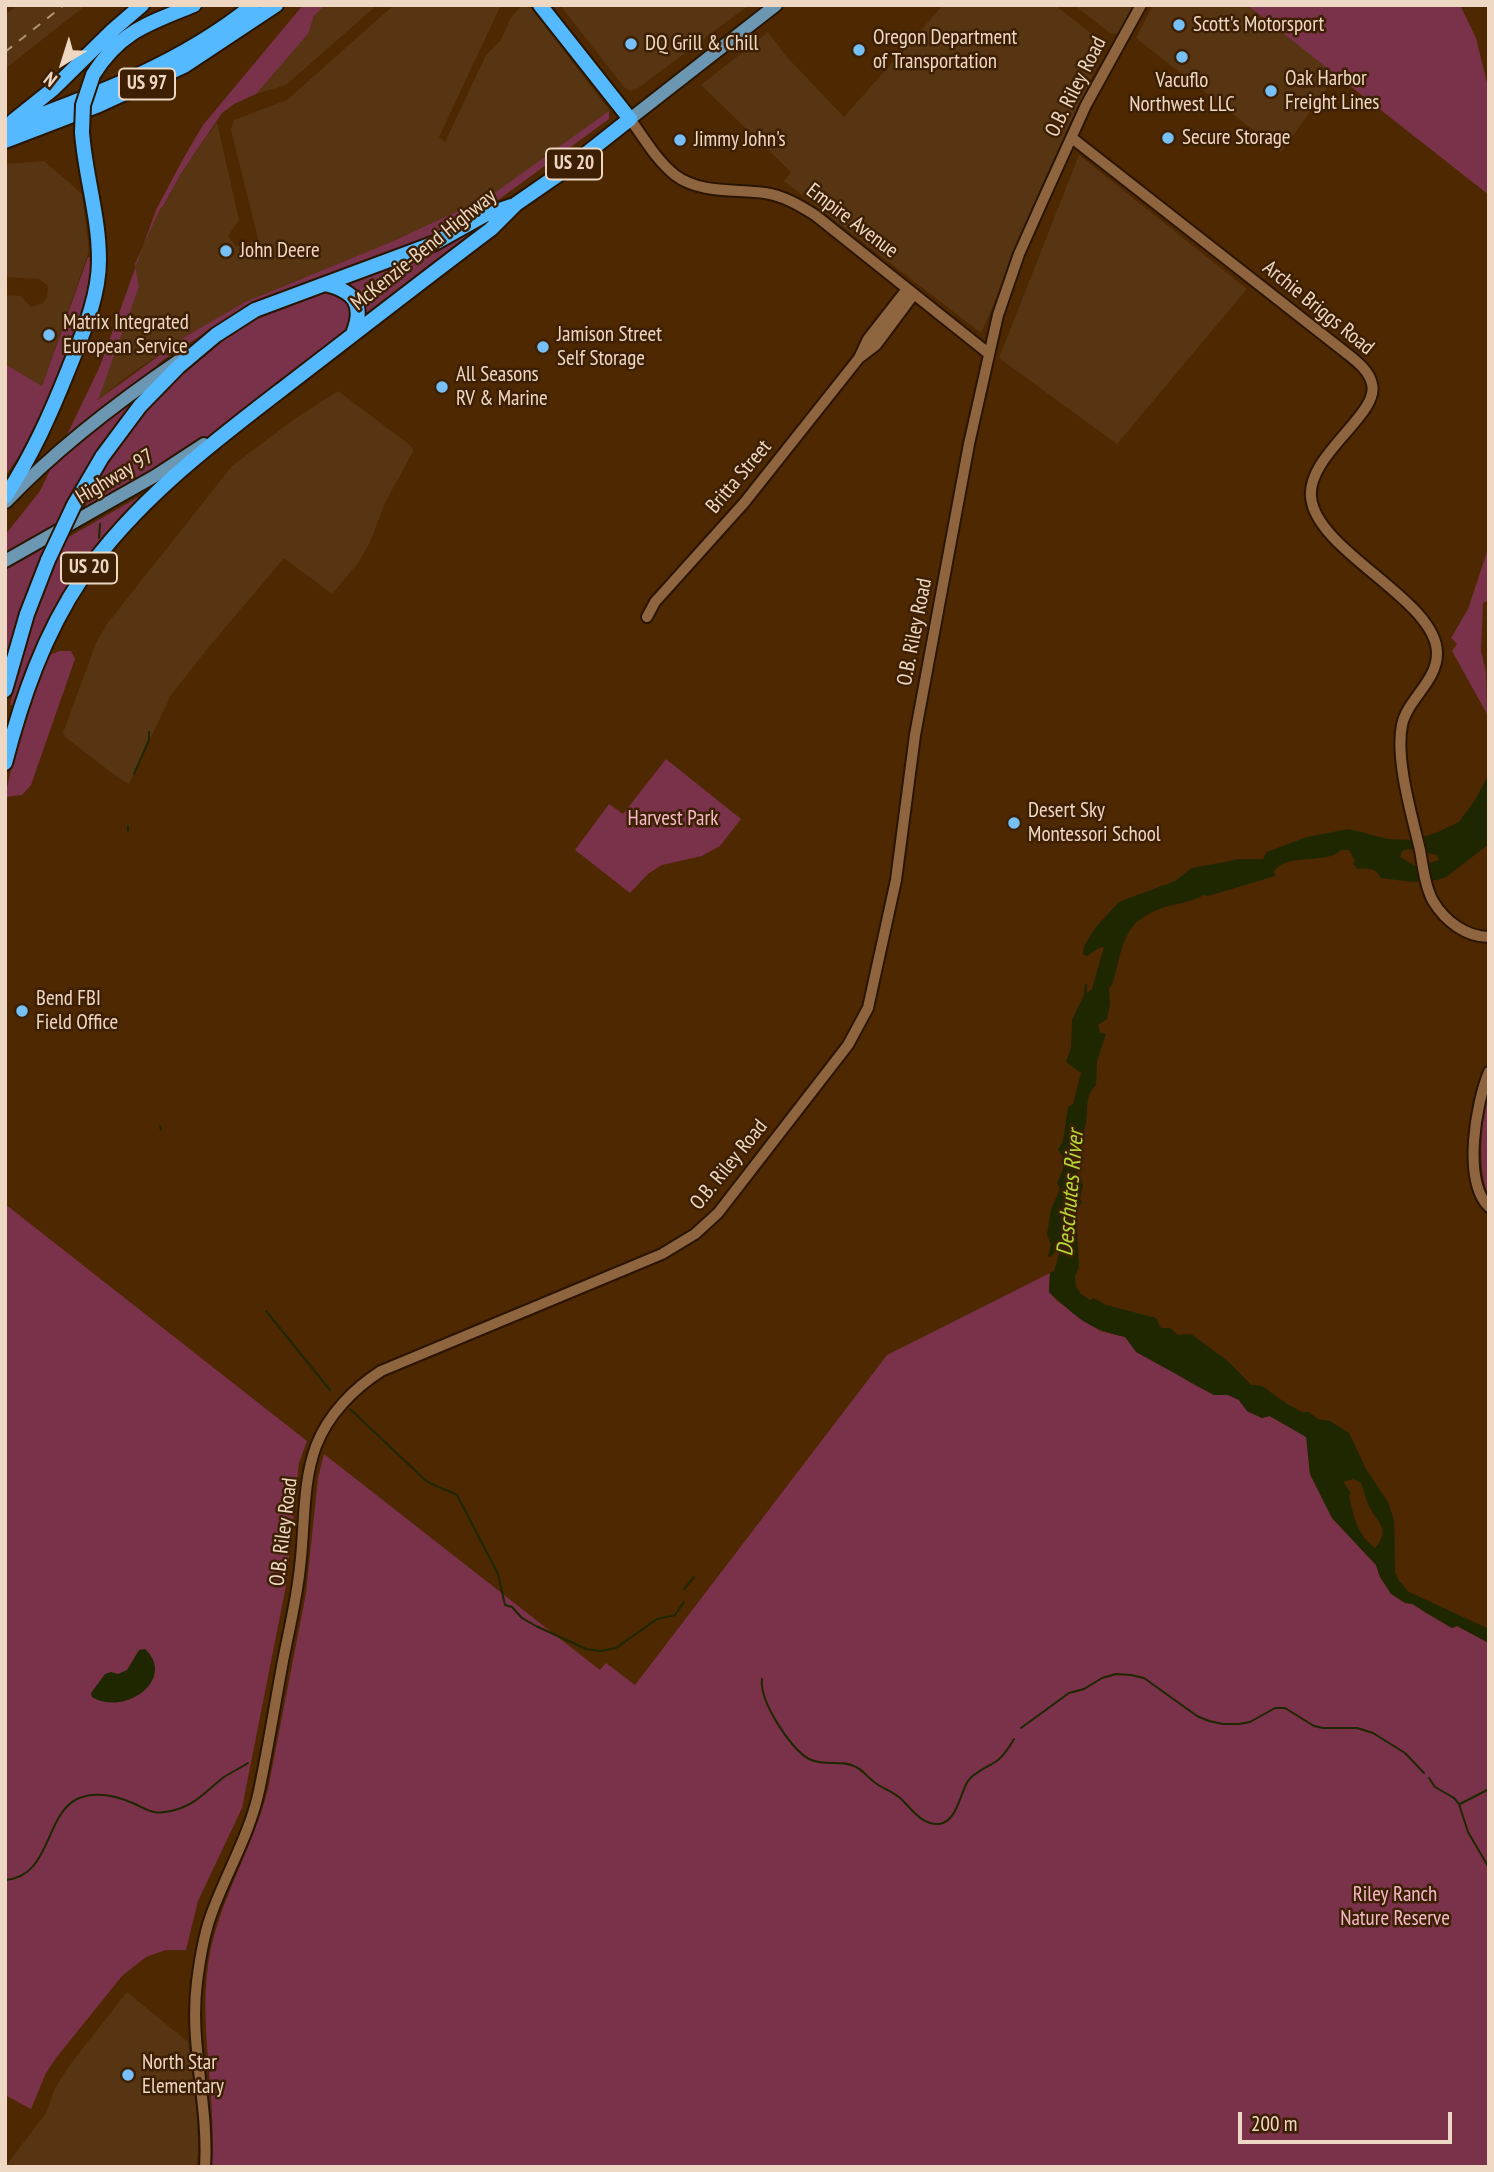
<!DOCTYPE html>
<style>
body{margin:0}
#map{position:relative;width:1494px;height:2172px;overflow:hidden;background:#4d2800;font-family:"PT Sans Narrow",sans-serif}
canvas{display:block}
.frame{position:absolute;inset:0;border:7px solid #eed7c3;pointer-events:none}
.north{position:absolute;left:28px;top:28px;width:70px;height:70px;-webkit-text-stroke:5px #3d2003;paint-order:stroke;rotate:218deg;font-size:19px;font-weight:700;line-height:28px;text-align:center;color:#eed7c3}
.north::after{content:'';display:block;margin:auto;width:24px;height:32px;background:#eed7c3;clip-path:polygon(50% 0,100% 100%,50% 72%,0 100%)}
.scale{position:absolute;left:1238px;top:2112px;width:214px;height:32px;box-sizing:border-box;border:4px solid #eed7c3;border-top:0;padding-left:9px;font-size:21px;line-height:24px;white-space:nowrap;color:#eed7c3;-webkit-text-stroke:5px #3d2003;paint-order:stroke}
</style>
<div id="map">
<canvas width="1494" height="2172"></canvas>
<div class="frame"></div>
<div class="north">N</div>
<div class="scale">200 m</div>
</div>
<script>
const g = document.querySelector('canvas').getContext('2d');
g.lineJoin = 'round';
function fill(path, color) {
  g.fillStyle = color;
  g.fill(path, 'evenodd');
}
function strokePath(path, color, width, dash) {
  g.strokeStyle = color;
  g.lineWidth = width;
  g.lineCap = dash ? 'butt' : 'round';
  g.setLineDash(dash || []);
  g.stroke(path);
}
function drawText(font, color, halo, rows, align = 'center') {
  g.font = font + ' "PT Sans Narrow",sans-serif';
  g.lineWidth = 5;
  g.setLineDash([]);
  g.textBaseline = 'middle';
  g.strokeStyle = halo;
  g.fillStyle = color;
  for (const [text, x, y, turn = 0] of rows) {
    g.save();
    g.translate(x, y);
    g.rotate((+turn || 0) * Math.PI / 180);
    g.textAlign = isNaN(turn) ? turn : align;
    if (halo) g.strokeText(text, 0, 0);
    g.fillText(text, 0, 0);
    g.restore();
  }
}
const built = new Path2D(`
 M18,5H86L5,69V15Z
 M325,5H377L286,85L256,94L308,34L314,16Z
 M394,5H501L439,137L445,142L486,55L500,41L511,18L522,5L531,8L610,111L490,196L391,242L245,302L186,336L129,375L97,401L139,287L135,264L161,207H164L180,175L217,122L239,220L228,236L236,246H246L258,238L231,130L234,120L287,100Z
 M560,5H749L637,89L630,91L624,87Z
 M943,5H1055L1106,45L981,333L784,181L791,172L701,85L768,32L786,56L844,117Z
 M1074,5H1135L1120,32L1116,34L1110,33Z
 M1153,5H1247L1337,75L1281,152L1136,38Z
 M1079,155L1247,289L1117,444L999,358Z
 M44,161L82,194L89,251L42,386L8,366L5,367V295L21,296L31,307L43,303L47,297L48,286L39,279L5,277V164Z
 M338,391L410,445L414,450L385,503L370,542L358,563L332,594L284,558L208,648L171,695L129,784L120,779L65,737L63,733L96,643L107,624L232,466L293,420Z
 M127,1992L188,2042L197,2112L198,2153L196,2167H5L46,2113L55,2088L72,2062Z`);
const green = new Path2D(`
 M303,5H325L314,16L308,34L256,94L234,104L222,113L180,175L163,207H161L135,264L139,287L98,400L186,336L245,302L391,242L490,196L609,111V119L475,217L421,241L250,308L211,329L163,360L139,381L172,363L64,523L5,553V535L40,491L100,366L156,210L183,159L203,125Z
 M1247,5H1460L1476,38L1489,91V195Z
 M480,227L365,321C365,303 357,295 344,284L407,261Z
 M88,257L95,259C90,294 78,321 66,353C49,395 33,440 5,476V367L8,366L42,386Z
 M326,291H335L353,304L351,330L214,434L158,472L82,513C118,433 179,362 255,318C277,306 303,300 326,291Z
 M151,490L93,558L14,706L10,705L24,644L65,539Z
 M48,546L32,578L5,678V570Z
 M1489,546V600L1483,603L1481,651L1486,672L1487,714L1452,651L1457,644L1451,638L1468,609Z
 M60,651H71L75,659L31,785L22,795L5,797C16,749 26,699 49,655Z
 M666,759L741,819L720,846L702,856L662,865L648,874L630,893L575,850L609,804L623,814Z
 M1489,1088V1196C1477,1175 1481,1111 1489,1088Z
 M5,1204L307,1441L299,1463L286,1586L242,1808L198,1901L186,1950H166L146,1957L122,1976L56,2058L46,2073L31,2109L5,2095Z
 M1050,1273L1049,1292L1057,1301L1100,1331L1125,1337L1134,1346L1191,1383L1214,1395H1228L1239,1400L1247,1411L1262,1418L1269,1416L1307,1437L1310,1474L1332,1518L1376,1565L1380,1577L1424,1612L1452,1628L1457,1626L1489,1643V2167H212C217,2099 199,2032 208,1965C217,1902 253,1849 268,1789L306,1593L318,1478L324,1454L600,1670L606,1663L635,1685L887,1355Z`);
const water = new Path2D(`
 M1489,774V844L1446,877L1437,880L1413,882L1381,878C1375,868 1370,868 1358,869L1353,864L1355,861L1349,850H1341C1326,865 1289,852 1274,871L1275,876L1208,896L1204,895C1189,903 1177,903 1162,908C1120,923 1124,947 1112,985L1109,988L1110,1004L1107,1019L1098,1025L1100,1033L1106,1034L1097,1061L1096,1085C1085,1096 1088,1107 1086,1122C1085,1130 1081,1137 1080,1144C1078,1155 1081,1163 1077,1172L1083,1185L1080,1199L1082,1202L1073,1214L1077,1228L1079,1267L1075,1276L1076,1287L1081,1294L1090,1300L1093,1298L1106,1305L1156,1318L1161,1328H1170L1178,1335L1191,1334L1229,1362L1251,1385L1262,1386L1287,1404L1302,1412H1309L1318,1419L1330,1421L1349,1433L1366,1469L1388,1502L1394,1520L1395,1572L1399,1581L1409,1592L1489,1629V1643L1457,1626L1452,1628L1412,1604L1405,1603L1391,1594L1380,1577L1376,1565L1332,1518L1310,1474L1306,1437L1270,1416L1262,1418L1247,1411L1239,1400L1228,1395H1214L1136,1352L1125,1337C1086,1328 1078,1318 1049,1292L1050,1273L1054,1271L1059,1254L1056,1250L1051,1257L1048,1256L1051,1245L1047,1235L1051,1209L1060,1189L1057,1183C1063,1171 1068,1161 1058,1150L1063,1141L1068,1107L1073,1104L1081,1073L1066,1062L1071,1048L1072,1020L1084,995L1085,984H1087V993L1092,989L1104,947L1099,948L1087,956L1083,954L1084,946L1095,928L1119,902L1175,881L1192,868L1240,859H1263L1267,852L1307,837L1349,829L1387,839L1411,840L1436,833L1459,822L1475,800ZM1409,849L1437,855L1439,860L1417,867L1400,857L1402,851ZM1353,1479L1361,1483C1364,1490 1365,1497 1368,1504C1375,1521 1393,1528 1375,1548C1357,1535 1353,1515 1349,1495L1351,1493L1343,1482Z
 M145,1649C177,1679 125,1717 92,1697L91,1693L105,1674L111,1672L118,1674L127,1670L139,1650Z`);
const stream = new Path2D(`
 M99,538L100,524
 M134,774L149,740V732
 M128,831V826
 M160,1126L161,1130
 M266,1311L330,1390
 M350,1409L424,1479C434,1487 446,1489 457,1495L498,1574L505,1605L512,1607L522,1618L536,1626L586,1649L601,1651L616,1648L657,1619L675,1615L684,1602
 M684,1589L694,1577
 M762,1679C759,1700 790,1749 809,1759C824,1767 843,1759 856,1767C864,1771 869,1779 877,1784C884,1789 893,1792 900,1798C911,1808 921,1825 939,1824C957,1822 960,1793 968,1781C975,1771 989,1767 998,1760C1005,1754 1010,1746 1014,1739
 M1021,1728L1069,1693L1084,1689L1102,1678L1116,1674L1131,1675L1144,1678L1197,1716L1209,1721L1223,1724H1239L1250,1722L1275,1708H1285L1314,1726L1323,1728H1357L1373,1733L1405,1753L1424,1773
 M1429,1778L1435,1787L1454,1798L1459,1804L1468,1832L1489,1868
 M1460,1804L1489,1789
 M5,1880C51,1877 44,1816 77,1799C95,1791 117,1796 135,1804C146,1809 152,1814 165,1812C194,1808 203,1793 224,1777C232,1772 240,1768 248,1763`);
const secondary = new Path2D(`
 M630,119C644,138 657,161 675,175C700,194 735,189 765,193C784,196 799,205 815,215L988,353
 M1072,138L1345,352C1356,361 1369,370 1372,384C1380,414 1307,455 1311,497C1316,552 1438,600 1437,654C1437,681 1407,700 1402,725C1395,759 1412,816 1420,850C1423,867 1425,886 1433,901C1445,921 1466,937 1489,937
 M860,356L868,339L907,289
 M647,617L655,602L744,503L859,358L876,345L914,294
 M1489,1072C1476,1103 1462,1180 1489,1207
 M205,2167C209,2105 189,2044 197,1982C200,1958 204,1932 213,1910C228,1870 250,1833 259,1791C268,1748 275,1704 283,1661C289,1630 297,1598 300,1567C305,1528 302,1484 316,1446C328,1415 353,1389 381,1371L662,1254L695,1234L718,1213L848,1045L868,1008L896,880L915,735L969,444L998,315L1019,254L1043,200L1086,105L1141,5`);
const primary = new Path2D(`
 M630,119L776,5
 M6,502C57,448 119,401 181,359
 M5,561L155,476L204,444`);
const highway = new Path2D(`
 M93,75C119,32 149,23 194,5
 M13,121L53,89L113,30L142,5
 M5,128C92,96 181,64 253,5
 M5,141L99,105L184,66L276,5
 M325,284C354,291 365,304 353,334
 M5,497C32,456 51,413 69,368C83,333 99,297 99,260C99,216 85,175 82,132
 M74,505L102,457L140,406L178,367L216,335L255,310L435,243L485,215L511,206
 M5,690L27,614L48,560
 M5,763C22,698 44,634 82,578C135,501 212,443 285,387C354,334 422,281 491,229L516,204L568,168L630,119L540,5`);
const rail = new Path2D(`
 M5,52L64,5`);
const highwayBridge = new Path2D(`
 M82,132L83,105L93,75
 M48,560L74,505`);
const markers = [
 [1179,25,7,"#76c0f7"],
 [631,44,7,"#76c0f7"],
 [859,50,7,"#76c0f7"],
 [1182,57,7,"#76c0f7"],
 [1271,91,7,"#76c0f7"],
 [1168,138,7,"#76c0f7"],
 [680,140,7,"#76c0f7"],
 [226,251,7,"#76c0f7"],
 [49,335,7,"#76c0f7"],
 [543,347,7,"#76c0f7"],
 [442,387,7,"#76c0f7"],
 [1014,823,7,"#76c0f7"],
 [22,1011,7,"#76c0f7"],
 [128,2075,7,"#76c0f7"]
];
const shields = [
 [147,84,56],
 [574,164,56],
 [89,568,56]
];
const shieldNames = [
 ["US 97",147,84],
 ["US 20",574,164],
 ["US 20",89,568]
];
const poiNames = [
 ["Scott's Motorsport",1193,25],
 ["Oregon Department",873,38],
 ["of Transportation",873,62],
 ["DQ Grill & Chill",645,44],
 ["Oak Harbor",1285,79],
 ["Freight Lines",1285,103],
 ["Vacuflo",1182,81,"center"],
 ["Northwest LLC",1182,105,"center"],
 ["Secure Storage",1182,138],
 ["Jimmy John's",694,140],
 ["John Deere",240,251],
 ["Matrix Integrated",63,323],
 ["European Service",63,347],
 ["Jamison Street",557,335],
 ["Self Storage",557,359],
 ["All Seasons",456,375],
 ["RV & Marine",456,399],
 ["Desert Sky",1028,811],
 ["Montessori School",1028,835],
 ["Bend FBI",36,999],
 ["Field Office",36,1023],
 ["North Star",142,2063],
 ["Elementary",142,2087]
];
const streetNames = [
 ["O.B. Riley Road",1076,87,-63],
 ["Empire Avenue",852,221,37],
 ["McKenzie-Bend Highway",424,250,-39],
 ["Archie Briggs Road",1318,308,39],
 ["Highway 97",115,477,-31],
 ["Britta Street",739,477,-50],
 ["O.B. Riley Road",915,632,-79],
 ["O.B. Riley Road",729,1165,-51],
 ["O.B. Riley Road",284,1532,-83]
];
const parkNames = [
 ["Harvest Park",673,819],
 ["Riley Ranch",1395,1895],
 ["Nature Reserve",1395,1919]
];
const waterNames = [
 ["Deschutes River",1071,1193,-85]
];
fill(built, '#573513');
fill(green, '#793249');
fill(water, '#1e2700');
strokePath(stream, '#1e2700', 2);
strokePath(secondary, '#291502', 14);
strokePath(primary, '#291502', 16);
strokePath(highway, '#291502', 18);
strokePath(secondary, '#8f6540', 10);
strokePath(primary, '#6c97b2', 12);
strokePath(highway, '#54b9fe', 14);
strokePath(rail, '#af9377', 2, [9, 9]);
strokePath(highwayBridge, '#291502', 18, []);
strokePath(highwayBridge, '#54b9fe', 14);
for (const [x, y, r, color] of markers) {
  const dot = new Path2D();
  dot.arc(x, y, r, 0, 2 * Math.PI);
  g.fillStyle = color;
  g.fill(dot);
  strokePath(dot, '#3d2003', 2.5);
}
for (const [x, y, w] of shields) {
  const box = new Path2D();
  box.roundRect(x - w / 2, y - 15.5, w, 31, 5);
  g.fillStyle = '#3d2003';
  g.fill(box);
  strokePath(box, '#eed7c3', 2);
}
drawText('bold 19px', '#eed7c3', null, shieldNames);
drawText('21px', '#eed7c3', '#3d2003', poiNames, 'left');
drawText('21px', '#eed7c3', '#3d2003', streetNames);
drawText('21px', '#f6b9c9', '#3d2003', parkNames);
drawText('italic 23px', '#b4d937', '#3d2003', waterNames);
</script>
